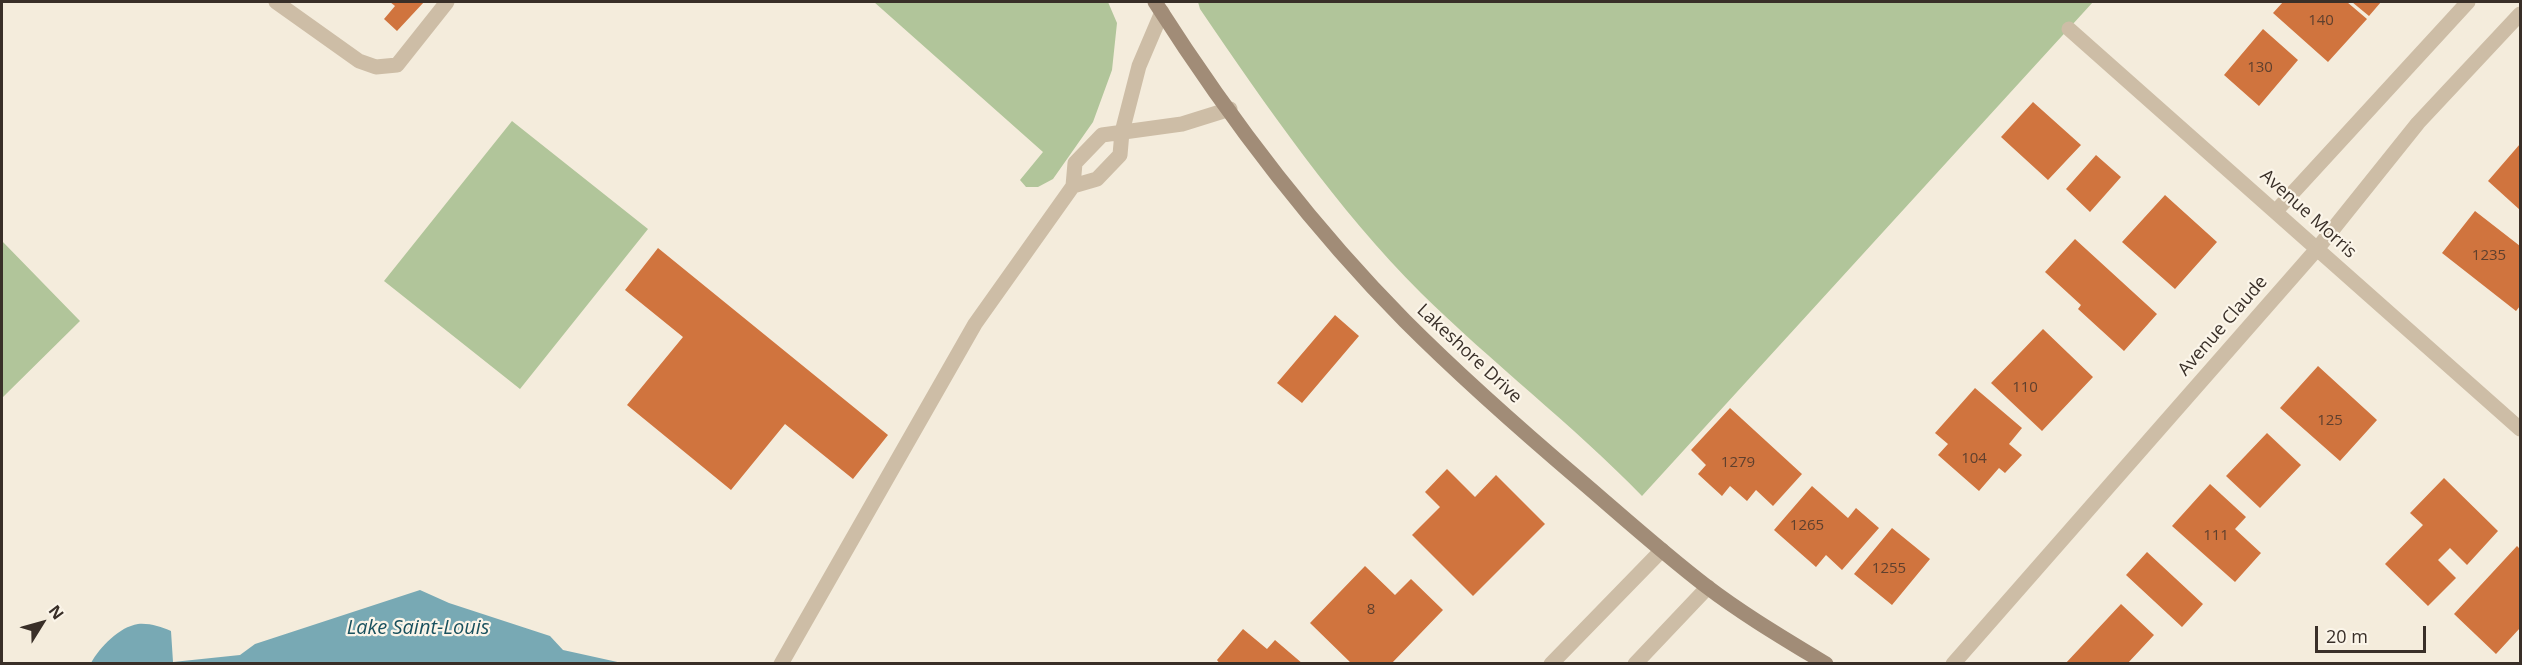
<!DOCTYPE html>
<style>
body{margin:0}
#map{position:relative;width:2522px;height:665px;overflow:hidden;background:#f4ecdc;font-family:"Open Sans",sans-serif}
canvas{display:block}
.frame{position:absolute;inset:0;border:3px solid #392f28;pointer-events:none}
.north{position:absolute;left:12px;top:593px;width:60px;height:60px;-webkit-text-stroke:4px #fbf5e9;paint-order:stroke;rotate:53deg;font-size:16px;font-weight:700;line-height:24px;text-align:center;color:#392f28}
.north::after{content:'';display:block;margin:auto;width:21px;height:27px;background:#392f28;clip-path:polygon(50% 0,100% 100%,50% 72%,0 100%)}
.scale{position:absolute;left:2315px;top:626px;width:111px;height:27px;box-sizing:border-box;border:3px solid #392f28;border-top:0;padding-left:8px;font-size:18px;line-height:21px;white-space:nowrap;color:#392f28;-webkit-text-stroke:4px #fbf5e9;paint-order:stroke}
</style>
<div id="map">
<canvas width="2522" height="665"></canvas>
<div class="frame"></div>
<div class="north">N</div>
<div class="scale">20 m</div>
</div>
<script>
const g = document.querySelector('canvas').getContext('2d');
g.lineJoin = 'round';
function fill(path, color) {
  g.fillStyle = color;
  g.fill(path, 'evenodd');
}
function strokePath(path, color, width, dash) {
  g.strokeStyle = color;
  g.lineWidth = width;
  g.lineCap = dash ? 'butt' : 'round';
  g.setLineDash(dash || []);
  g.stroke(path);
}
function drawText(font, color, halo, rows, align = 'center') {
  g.font = font + ' "Open Sans",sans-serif';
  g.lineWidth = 4.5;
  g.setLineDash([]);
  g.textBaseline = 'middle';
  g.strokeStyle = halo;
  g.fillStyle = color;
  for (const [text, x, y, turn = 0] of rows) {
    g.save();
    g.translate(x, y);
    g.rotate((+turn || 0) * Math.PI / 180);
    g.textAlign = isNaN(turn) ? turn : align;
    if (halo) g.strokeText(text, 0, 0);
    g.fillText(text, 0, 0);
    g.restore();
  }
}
const green = new Path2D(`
 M874,2H1108L1117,23L1112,70L1093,122L1053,179L1038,187H1026L1020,180L1043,152Z
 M1198,2H2093L1642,496C1572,424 1492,363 1421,293C1337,209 1267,107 1200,9Z
 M512,121L648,229L520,389L384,281Z
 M2,241L80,321L2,398Z`);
const water = new Path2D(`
 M420,590L449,603L550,636L563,650L622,663H91C100,647 119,627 138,624C150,623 161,627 171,631L173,662L240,655L255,644Z`);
const building = new Path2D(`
 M390,2H424L397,31L384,19L395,6Z
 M2283,2H2347L2367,19L2328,62L2273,13Z
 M2352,2H2381L2369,16Z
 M2263,29L2298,60L2259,106L2224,75Z
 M2033,102L2081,145L2048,180L2001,137Z
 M2520,144V210L2488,181Z
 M2096,155L2121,177L2090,212L2066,189Z
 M2165,195L2217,242L2175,289L2122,242Z
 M2475,211L2520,246V306L2516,311L2442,253Z
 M2075,239L2157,314L2124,351L2078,309L2081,305L2045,272Z
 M658,248L888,435L853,479L785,424L731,490L627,405L683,337L625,290Z
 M1335,315L1359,336L1302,403L1277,383Z
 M2043,329L2093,377L2042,431L1991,383Z
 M2318,366L2377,420L2340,461L2280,408Z
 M1975,388L2022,428L2009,444L2022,455L2005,473L1999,468L1979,491L1938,455L1948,444L1935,433Z
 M1730,408L1802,474L1773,506L1756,490L1747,501L1730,486L1722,496L1698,474L1706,465L1691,450Z
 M2267,433L2301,465L2260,508L2226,476Z
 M1447,469L1475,497L1496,475L1545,524L1473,596L1412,535L1440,507L1425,492Z
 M2444,478L2498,531L2467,565L2450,548L2438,560L2456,578L2428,606L2385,564L2423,525L2410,513Z
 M2210,484L2246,517L2235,529L2261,553L2235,582L2172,526Z
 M1812,486L1848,518L1856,508L1879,528L1842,570L1826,555L1816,567L1774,530Z
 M1892,528L1930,559L1892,605L1854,574Z
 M2517,546L2520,549V628L2496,654L2454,614Z
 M2147,552L2203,604L2182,627L2126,575Z
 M1365,566L1395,595L1411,579L1443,610L1391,664H1352L1310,623Z
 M2121,604L2154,635L2127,664H2065Z
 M1243,629L1267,649L1275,640L1303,664H1220L1217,660Z`);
const lane = new Path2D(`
 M1073,186L1097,179L1120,155L1122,132L1139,66L1162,12
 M781,664L975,324L1073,186L1075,163L1102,135L1182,124L1230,109`);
const street = new Path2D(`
 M276,2L359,61L376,67L397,65L447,2
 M2069,29L2520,429
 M2276,211L2468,2
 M1551,664L1662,550
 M1635,664L1708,587
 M1953,664L2317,249L2418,123L2520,14`);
const secondary = new Path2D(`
 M1155,2C1227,115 1310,225 1405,321C1461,377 1521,430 1581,481C1623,517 1663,553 1706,586C1744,615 1785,639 1826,664`);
const numberNames = [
 ["140",2321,21],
 ["130",2260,68],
 ["1235",2489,256],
 ["110",2025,388],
 ["125",2330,421],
 ["104",1974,459],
 ["1279",1738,463],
 ["1265",1807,526],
 ["111",2216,536],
 ["1255",1889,569],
 ["8",1371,610]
];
const streetNames = [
 ["Avenue Morris",2308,214,42],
 ["Avenue Claude",2223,326,-49],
 ["Lakeshore Drive",1469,354,43]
];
const waterNames = [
 ["Lake Saint-Louis",418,628]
];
fill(green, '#b1c59a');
fill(water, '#78a9b4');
fill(building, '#d0743e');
strokePath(lane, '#cdbda6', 15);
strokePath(street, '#cdbda6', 15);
strokePath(secondary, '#a18c77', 15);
drawText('15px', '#5f402e', null, numberNames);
drawText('18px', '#392f28', '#fbf5e9', streetNames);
drawText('italic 20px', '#19515e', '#fbf5e9', waterNames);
</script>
